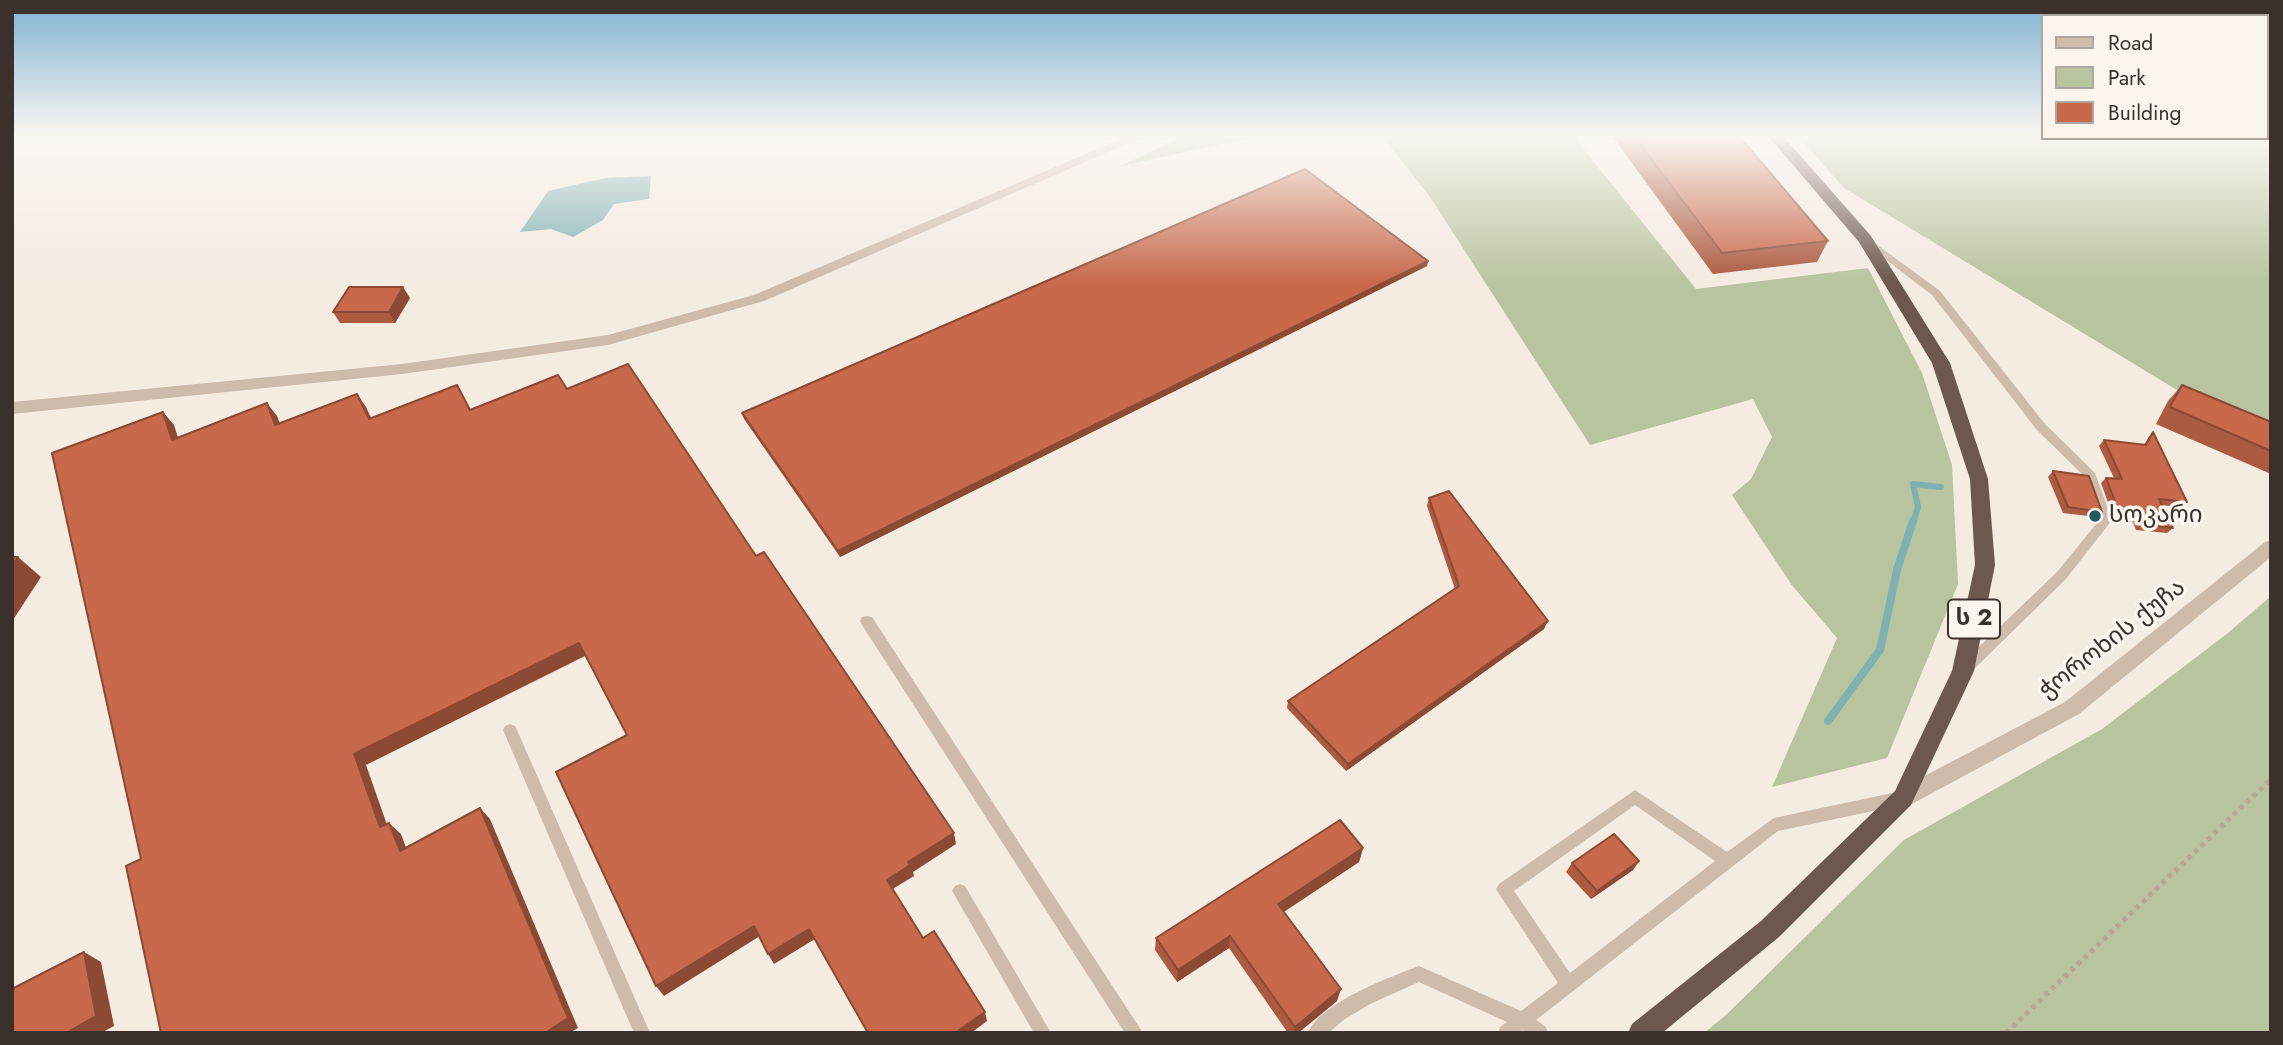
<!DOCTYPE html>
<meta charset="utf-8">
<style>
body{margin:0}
#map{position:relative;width:2283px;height:1045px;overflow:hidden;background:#f4ebe1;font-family:Jost,sans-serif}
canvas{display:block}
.frame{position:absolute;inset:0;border:14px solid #3b302b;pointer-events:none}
.legend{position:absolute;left:2041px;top:14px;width:228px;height:126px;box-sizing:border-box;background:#fbf5ee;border:2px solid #aea6a0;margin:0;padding:9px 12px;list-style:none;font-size:21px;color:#3b302b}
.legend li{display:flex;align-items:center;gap:14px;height:35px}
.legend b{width:35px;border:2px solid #aea6a0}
</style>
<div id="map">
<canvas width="2283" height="1045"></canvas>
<div class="frame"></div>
<ul class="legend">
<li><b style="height:9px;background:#cdbbac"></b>Road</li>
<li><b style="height:19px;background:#b8c4a0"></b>Park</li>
<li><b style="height:19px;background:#c8694b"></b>Building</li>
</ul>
</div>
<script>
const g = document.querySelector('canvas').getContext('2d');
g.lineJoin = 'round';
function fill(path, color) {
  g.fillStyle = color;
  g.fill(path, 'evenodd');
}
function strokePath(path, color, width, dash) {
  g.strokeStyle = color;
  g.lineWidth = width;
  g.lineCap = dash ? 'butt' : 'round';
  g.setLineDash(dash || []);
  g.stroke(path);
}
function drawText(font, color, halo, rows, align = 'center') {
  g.font = font + ' Jost,"Noto Sans Georgian",sans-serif';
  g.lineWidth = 7;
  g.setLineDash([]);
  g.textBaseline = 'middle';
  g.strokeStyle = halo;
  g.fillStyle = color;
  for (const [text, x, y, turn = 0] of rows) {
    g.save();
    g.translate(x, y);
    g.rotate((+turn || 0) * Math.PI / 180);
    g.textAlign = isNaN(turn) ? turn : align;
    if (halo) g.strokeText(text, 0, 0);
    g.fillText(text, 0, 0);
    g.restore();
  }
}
const green = new Path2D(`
 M1183,136H1259L1121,166Z
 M1382,136H1573L1696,289L1868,268L1922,373L1952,465L1958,584L1887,758L1772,787L1837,638L1791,584L1732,495L1751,479L1772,437L1753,399L1590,445L1430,197Z
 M1798,136L2267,138L2271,136V447L1844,188Z
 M2271,596V1033H1704L1726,1015L1904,840L2102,729L2228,633Z`);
const water = new Path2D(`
 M651,176L649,199L614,204L603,220L573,237L551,229L520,232L548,191L605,178Z`);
const streamFar1 = new Path2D(`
 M1913,523L1918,507L1913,484L1941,487`);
const stream = new Path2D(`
 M1828,721L1880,650L1897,570L1913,521`);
const path = new Path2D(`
 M2006,1033L2271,779`);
const service = new Path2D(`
 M1868,238L1940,291L2045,424L2095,473L2112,520L2066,579L1971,672L1966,674L1961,672L1959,668L1961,664L2058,571L2100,519L2086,478L2037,430L1932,295L1864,243L1863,241Z
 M867,616L872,617L1143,1033H1125L862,625L860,621L862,617Z
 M510,724L515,726L517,730L650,1033H634L503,730L505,726Z
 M1635,790L1727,852L1774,818L1897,792L1902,794L1904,799L1902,804L1897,806L1778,831L1536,1020L1546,1027L1548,1033H1526L1523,1030L1520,1033H1498L1500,1027L1507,1022L1419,982L1370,1004L1345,1019L1328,1033H1308C1320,1003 1390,977 1419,966L1521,1011L1558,983L1499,894L1496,889L1499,884ZM1635,805L1715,861L1570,973L1514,891Z
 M960,884L965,886L1051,1033H1034L955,896L952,891L955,886Z`);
const minor = new Path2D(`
 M1128,136H1145L764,301L608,345L402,374L12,414V402L402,364L608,335L754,295Z`);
const tertiary = new Path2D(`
 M2271,540V557L2079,714L1910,805L1903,807L1896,805L1893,798L1896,791L2065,702L2265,542Z`);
const trunk = new Path2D(`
 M1768,136H1783L1871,236L1950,363L1988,479L1995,565L1974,671L1911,805L1779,937L1662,1033H1628L1632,1024L1761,921L1895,791L1952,671L1975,565L1970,479L1932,363L1859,242Z`);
const wall = new Path2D(`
 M1612,136H1739L1828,241L1817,262L1713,274Z
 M1428,261L1427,266L840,557L744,419L742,413Z
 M410,298L395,323H340L333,312Z
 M2182,385L2271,422V474L2156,424L2168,401Z
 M2153,432L2187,502L2181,508L2162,505L2173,528L2167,533L2136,530L2133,522L2114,519L2101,483L2106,478H2114L2099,446L2104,440L2144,445L2148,438Z
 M2053,471L2102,512L2097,517L2063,513L2048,477Z
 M1429,498L1544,629L1346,771L1287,708L1288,701L1455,589L1427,506Z
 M1363,848L1359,862L1284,912L1337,1001L1298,1033H1288L1229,948L1177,982L1155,950L1156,938Z
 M1639,861L1633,870L1591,899L1566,872L1572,863Z`);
const shadedWall = new Path2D(`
 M1428,261L1427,266L840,557L838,551Z
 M403,287L410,298L395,323L389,312Z
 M357,394L366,407L378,433L369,419Z
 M267,403L277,416L286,439L275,425Z
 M163,412L174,425L183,453L172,440Z
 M18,557L41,577L13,620L12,565Z
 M1548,621L1544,629L1346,771L1348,764Z
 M579,643L587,655L366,765L392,839L380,827L354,754Z
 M480,808L490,819L578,1028L569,1033H545Z
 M389,823L401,834L411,861L400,851Z
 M954,833L956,844L913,872L914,876L891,890L887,880L908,862Z
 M1363,848L1359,862L1275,917L1278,904Z
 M1639,861L1633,870L1591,899L1597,891Z
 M754,926L760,936L664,996L656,986Z
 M809,929L815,939L774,964L768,954Z
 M1230,936L1229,948L1177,982L1178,970Z
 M84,952L101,962L114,1026L101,1033H66Z
 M1341,989L1337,1001L1298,1033H1293L1295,1027Z
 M985,1012L987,1021L971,1033H955Z`);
const building = new Path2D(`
 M1634,136H1739L1828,241L1722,253Z
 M1305,169L1428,261L838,551L742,413Z
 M349,287H403L389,312H333Z
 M628,364L756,556L764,552L954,833L908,862L910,865L887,880L923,938L934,931L985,1012L955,1033H868L809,929L768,954L754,926L656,986L556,772L627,735L579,643L354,754L380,827L389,823L400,851L480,808L568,1018L545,1033H161L126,866L141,859L52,453L163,412L172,440L267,403L275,425L357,394L369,419L457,385L470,410L558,375L567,389Z
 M2182,385L2271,422V451L2170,407Z
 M2153,432L2187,502L2159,499L2173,528L2142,524L2138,516L2120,514L2106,478L2122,479L2104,440L2146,445Z
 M2053,471L2089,476L2102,512L2068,507Z
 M1449,491L1548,621L1348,764L1288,701L1459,586L1429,498Z
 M12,557H18L12,565Z
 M1340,820L1363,848L1278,904L1341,989L1295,1027L1230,936L1178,970L1156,938Z
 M1614,834L1639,861L1597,891L1572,863Z
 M84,952L96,1016L66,1033H12V989Z`);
const markers = [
 [2095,516,7,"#1f5a5e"]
];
const shields = [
 [1974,619,52]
];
const shieldNames = [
 ["ს 2",1974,619]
];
const poiNames = [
 ["სოკარი",2109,516]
];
const streetNames = [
 ["ჭოროხის ქუჩა",2113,640,-38]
];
fill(green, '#b8c4a0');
fill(water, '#7fb0b2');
strokePath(streamFar1, '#7fb0b2', 6);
strokePath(stream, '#7fb0b2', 8);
strokePath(path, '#b9a596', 5, [4.5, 4.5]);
fill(service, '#cdbbac');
fill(minor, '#cdbbac');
fill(tertiary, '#cdbbac');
fill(trunk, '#6c584f');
fill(wall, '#ac5a40');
fill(shadedWall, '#8c4a34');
fill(building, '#c8694b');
strokePath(building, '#8c4a34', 2);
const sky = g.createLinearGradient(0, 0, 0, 282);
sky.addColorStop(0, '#7eb2d2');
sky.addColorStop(0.48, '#faf6f2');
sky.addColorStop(1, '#faf6f200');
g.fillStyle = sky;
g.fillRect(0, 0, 2283, 282);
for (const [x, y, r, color] of markers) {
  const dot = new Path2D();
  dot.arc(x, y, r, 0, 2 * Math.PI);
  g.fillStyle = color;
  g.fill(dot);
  strokePath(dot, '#fbf5ee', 2.5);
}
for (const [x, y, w] of shields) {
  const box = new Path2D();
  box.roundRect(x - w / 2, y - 19.5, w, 39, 5);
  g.fillStyle = '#fbf5ee';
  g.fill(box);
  strokePath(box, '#3b302b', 2);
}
drawText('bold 23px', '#3b302b', null, shieldNames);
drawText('24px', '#3b302b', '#fbf5ee', poiNames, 'left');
drawText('24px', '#3b302b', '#fbf5ee', streetNames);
</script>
